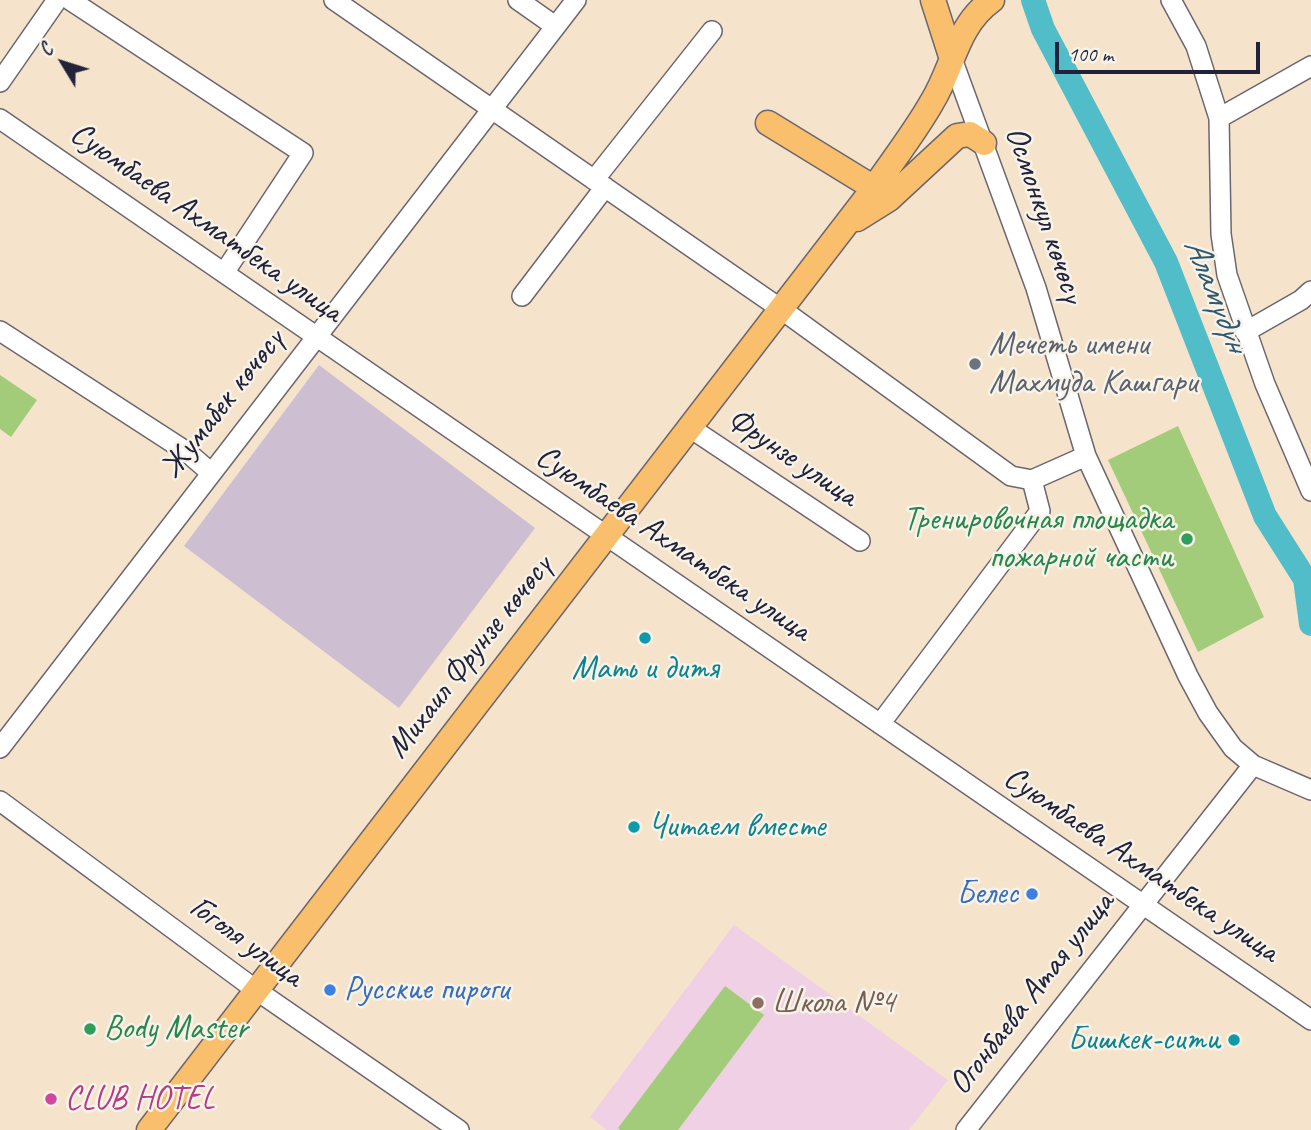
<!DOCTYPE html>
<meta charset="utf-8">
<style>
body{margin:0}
#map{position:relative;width:1311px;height:1130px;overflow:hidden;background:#f5e3cc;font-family:Caveat,sans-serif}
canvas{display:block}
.north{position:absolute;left:28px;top:28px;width:70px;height:70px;-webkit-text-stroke:5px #f7f3e8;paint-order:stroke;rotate:308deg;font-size:19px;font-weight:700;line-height:28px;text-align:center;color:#22223b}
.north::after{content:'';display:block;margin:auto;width:24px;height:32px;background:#22223b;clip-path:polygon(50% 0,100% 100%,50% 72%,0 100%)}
.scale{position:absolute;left:1055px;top:42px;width:205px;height:32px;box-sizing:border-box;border:4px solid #22223b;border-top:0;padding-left:9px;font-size:21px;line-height:24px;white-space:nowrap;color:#22223b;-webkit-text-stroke:5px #f7f3e8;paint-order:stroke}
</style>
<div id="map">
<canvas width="1311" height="1130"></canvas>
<div class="north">С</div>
<div class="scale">100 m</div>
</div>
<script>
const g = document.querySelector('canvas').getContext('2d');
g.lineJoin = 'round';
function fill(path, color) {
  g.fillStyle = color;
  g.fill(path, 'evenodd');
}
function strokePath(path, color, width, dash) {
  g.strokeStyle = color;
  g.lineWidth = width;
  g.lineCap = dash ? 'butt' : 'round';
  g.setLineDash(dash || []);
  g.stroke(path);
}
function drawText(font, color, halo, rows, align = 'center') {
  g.font = font + ' Caveat,sans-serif';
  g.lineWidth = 5;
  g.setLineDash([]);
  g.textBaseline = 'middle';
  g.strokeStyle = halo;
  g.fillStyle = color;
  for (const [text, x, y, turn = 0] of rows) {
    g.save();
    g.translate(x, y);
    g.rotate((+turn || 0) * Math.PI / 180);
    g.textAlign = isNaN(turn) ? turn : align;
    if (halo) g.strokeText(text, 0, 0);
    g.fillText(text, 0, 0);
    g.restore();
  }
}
const built = new Path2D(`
 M734,925L948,1080L909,1130H607L590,1117Z`);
const industrial = new Path2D(`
 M319,365L535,528L399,708L184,546Z`);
const green = new Path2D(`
 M0,375L37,400L11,437L0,429Z
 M1178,426L1264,617L1198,652L1108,460Z
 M725,986L764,1015L678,1130H620L618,1128Z`);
const river = new Path2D(`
 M1033,0L1043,29L1166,262L1265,516L1305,579L1311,624`);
const minor = new Path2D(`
 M70,0L303,153L224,273
 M334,0L781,309L1011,476L1032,480
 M518,0L555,26
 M1171,0L1196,46L1219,118L1221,234L1227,275L1265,384L1311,491
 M951,56L1036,288L1086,456L1188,676L1208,713L1233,748L1253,765L1311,790
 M0,82L57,0
 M1219,118L1311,66
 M0,119L1311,1020
 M594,180L712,31
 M522,296L605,187
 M0,331L187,452L210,472
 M1245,332L1301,300L1311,291
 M689,427L860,541
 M880,724L1040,511L1032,480L1086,456
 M0,748L576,0
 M0,801L256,990L459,1130
 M966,1130L1253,765`);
const major = new Path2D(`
 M933,0L951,56
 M874,188C893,160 915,132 932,102C954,66 956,26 992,0
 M857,219L889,199L957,136L970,134L984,143
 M149,1130L874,188L768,123`);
const markers = [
 [975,364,7,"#6b7280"],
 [1187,539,7,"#2e9e5b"],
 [645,638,7,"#0f9aa8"],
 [634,827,7,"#0f9aa8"],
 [1032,894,7,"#3f7fe0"],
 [330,990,7,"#3f7fe0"],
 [758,1003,7,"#8d6e63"],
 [90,1029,7,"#2e9e5b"],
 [1234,1040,7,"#0f9aa8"],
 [51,1099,7,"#d1479c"]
];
const streetNames = [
 ["Осмонкул көчөсү",1044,215,71],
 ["Суюмбаева Ахматбека улица",206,223,35],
 ["Жумабек көчөсү",223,404,-52],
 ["Фрунзе улица",792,458,34],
 ["Суюмбаева Ахматбека улица",673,544,34],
 ["Михаил Фрунзе көчөсү",470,657,-52],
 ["Суюмбаева Ахматбека улица",1141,865,34],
 ["Гоголя улица",246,942,36],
 ["Огонбаева Атая улица",1032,994,-52]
];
const worshipNames = [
 ["Мечеть имени",989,345],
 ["Махмуда Кашгари",989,383]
];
const leisureNames = [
 ["Тренировочная площадка",1173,520],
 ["пожарной части",1173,558],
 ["Body Master",104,1029,"left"]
];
const cultureNames = [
 ["Мать и дитя",645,669],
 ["Читаем вместе",648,827,"left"],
 ["Бишкек-сити",1220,1040,"right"]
];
const shopNames = [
 ["Белес",1018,894],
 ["Русские пироги",344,990,"left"]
];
const educationNames = [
 ["Школа №4",772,1003]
];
const hotelNames = [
 ["CLUB HOTEL",65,1099]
];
const waterNames = [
 ["Аламүдүн",1215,295,68]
];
fill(built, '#f0d0e4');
fill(industrial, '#cebed1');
fill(green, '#a2cc79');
strokePath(river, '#50bdc9', 24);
strokePath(minor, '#6c666e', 22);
strokePath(major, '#6c666e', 27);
strokePath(minor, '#fff', 19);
strokePath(major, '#f9bf6d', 24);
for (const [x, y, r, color] of markers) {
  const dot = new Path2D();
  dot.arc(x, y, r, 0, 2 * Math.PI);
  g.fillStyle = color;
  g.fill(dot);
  strokePath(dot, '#f7f3e8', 2.5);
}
drawText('33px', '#22223b', '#f7f3e8', streetNames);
drawText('33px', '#5b616d', '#f7f3e8', worshipNames, 'left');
drawText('33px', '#27864d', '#f7f3e8', leisureNames, 'right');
drawText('33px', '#0d838f', '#f7f3e8', cultureNames);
drawText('33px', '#366cbe', '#f7f3e8', shopNames, 'right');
drawText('33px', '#785e54', '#f7f3e8', educationNames, 'left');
drawText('33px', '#b23c85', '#f7f3e8', hotelNames, 'left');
drawText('italic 35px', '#32586d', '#f7f3e8', waterNames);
</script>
